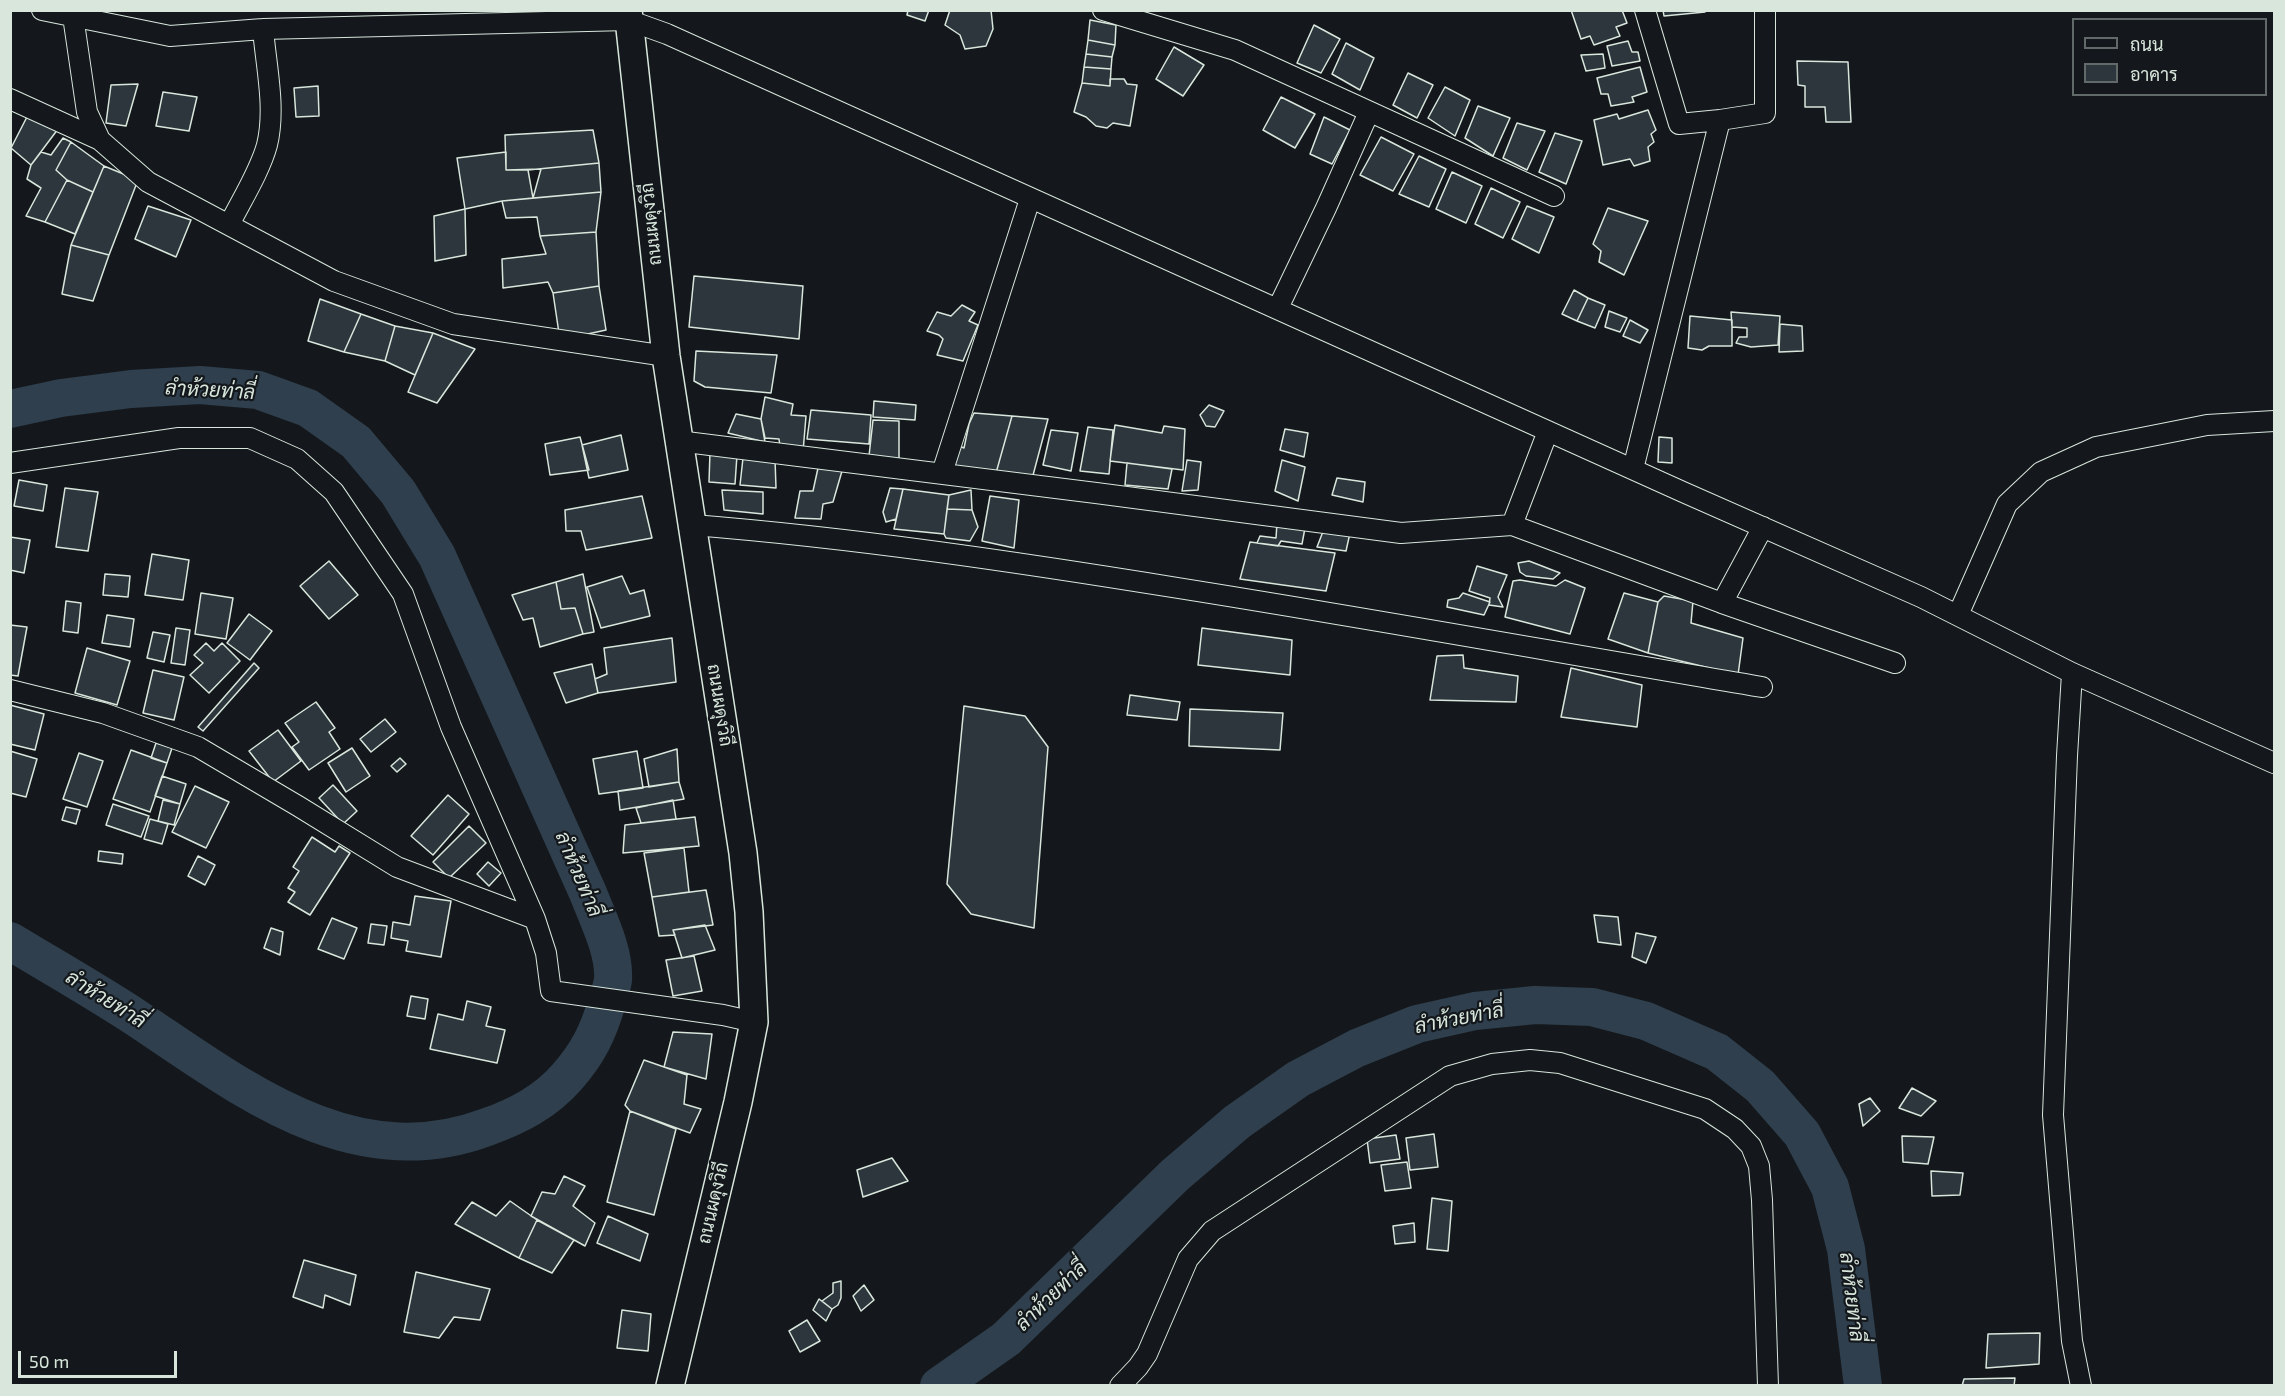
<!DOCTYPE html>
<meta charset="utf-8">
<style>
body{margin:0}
#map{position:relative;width:2285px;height:1396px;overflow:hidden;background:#14181c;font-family:"Exo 2",Sarabun,sans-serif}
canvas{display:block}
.frame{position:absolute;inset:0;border:12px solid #d8e6dc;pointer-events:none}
.legend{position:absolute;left:2072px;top:18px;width:195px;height:78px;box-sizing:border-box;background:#14181c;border:2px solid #626a69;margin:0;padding:8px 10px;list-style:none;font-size:18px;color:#d8e6dc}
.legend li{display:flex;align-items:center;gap:12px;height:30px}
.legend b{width:30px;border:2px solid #626a69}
.scale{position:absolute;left:18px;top:1351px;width:159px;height:27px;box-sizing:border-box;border:3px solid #d8e6dc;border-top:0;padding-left:8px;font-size:18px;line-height:21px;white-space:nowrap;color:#d8e6dc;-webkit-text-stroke:4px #14181c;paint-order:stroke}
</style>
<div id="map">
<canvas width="2285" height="1396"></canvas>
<div class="frame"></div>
<ul class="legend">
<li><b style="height:8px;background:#14181c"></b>ถนน</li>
<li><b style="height:16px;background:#2c363c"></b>อาคาร</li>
</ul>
<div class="scale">50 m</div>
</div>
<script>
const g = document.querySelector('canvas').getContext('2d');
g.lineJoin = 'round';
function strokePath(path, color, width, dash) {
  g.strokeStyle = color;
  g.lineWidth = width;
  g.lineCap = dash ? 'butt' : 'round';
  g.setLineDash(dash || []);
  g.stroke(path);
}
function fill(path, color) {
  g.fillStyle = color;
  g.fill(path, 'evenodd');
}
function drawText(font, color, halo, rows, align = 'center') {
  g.font = font + ' "Exo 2",Sarabun,sans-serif';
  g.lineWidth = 4.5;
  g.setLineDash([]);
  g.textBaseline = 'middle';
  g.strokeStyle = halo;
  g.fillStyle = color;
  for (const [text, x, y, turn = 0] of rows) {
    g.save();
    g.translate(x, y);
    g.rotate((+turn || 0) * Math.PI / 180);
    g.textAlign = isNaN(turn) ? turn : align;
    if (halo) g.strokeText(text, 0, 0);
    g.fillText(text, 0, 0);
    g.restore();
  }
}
const river = new Path2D(`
 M10,409L61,398L131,389L200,385L258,390L308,408L356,442L398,492L437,556L588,893C598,919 615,952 613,980C612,987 609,995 607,1002C598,1033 588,1053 567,1077C545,1102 518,1116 487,1127C354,1177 243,1089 138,1019C97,992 53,967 10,941
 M939,1386L1006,1339L1175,1175L1237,1122L1298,1079L1357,1048L1417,1024L1475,1011L1535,1005L1592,1007L1646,1021L1717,1052L1760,1086L1802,1134L1830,1187L1846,1249L1863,1386`);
const building = new Path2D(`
 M908,10H929L925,21L907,15Z
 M950,10H991L993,29L986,46L965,49L960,35L945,25Z
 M1571,10H1622L1627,23L1616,27L1620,36L1594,45L1590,36L1581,39Z
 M1663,10H1705V12L1664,16Z
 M1090,20L1116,25L1115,45L1088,40Z
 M1314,25L1340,39L1321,73L1297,63Z
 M1088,40L1115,45L1112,57L1086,54Z
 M1628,41L1632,52H1638L1640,61L1612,66L1607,46Z
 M1346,43L1374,58L1360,90L1332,74Z
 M1174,47L1204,65L1183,96L1156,79Z
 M1086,54L1112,57L1111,69L1084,67Z
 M1603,54L1605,68L1586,71L1581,55Z
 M1797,61L1848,62L1851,122H1826L1825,107H1805V86L1798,85Z
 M1084,67L1111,69L1110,86L1082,83Z
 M1640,67L1647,92L1632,97L1634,102L1611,106L1608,94H1601L1597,78Z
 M1408,73L1433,85L1417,118L1393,105Z
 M1110,79H1124L1127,84L1137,85L1130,126L1113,123L1107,128L1096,126L1086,117L1074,112L1082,83L1110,86Z
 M138,84L126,126L106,123L111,85Z
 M318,86L319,116L296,117L294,88Z
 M1445,87L1470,100L1455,136L1428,118Z
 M163,92L197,97L189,131L156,126Z
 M1281,97L1315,114L1295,148L1263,130Z
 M1478,106L1510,118L1493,156L1465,138Z
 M1648,110L1656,130L1651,134L1654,142L1648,147L1650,161L1634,166L1630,159L1603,165L1594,120L1617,114L1619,119Z
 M29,113L58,129L31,165L11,148Z
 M1324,117L1350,130L1332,164L1310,154Z
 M1517,123L1545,131L1527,170L1503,158Z
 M593,130L599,163L528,170H506L505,135Z
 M1555,133L1582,141L1566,184L1539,172Z
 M1381,137L1414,154L1393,191L1360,175Z
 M63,138L71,142L56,170L67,180L45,222L26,216L41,188L27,179L31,165L41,152L51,155Z
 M71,142L104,166L93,192L67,180L56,170Z
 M506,152V170L541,169L533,198L502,201L465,209L457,158Z
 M1419,156L1446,169L1429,207L1399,194Z
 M599,163L601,192L533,198L528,170Z
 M104,166L138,180L109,255L71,245Z
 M1452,172L1482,186L1466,223L1436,209Z
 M67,180L93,192L75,234L45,222Z
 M1491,188L1520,202L1503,238L1475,224Z
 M601,192L596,232L540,236L537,217L506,218L502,201Z
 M148,206L191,220L176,257L135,239Z
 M1527,206L1554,217L1539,253L1512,239Z
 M1608,208L1648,221L1624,275L1599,262L1601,251L1593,244Z
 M465,209L466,255L435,261L434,216Z
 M596,232L599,286L553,293L548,282L503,288L502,259L546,254L540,236Z
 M71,245L109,255L93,301L62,294Z
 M694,276L803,286L799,339L689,327Z
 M599,286L606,330L560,340L553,293Z
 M1574,290L1588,298L1577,321L1562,314Z
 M1588,298L1605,305L1595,328L1577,321Z
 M320,299L361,314L344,352L308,341Z
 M962,305L975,312L969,321L978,325L963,361L937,355L943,339L939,335L927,331L937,312L951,316Z
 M1609,311L1627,318L1620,332L1605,327Z
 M1731,312L1780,316L1778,345L1751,347L1736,343L1739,337H1747V328L1732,327Z
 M361,314L395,326L385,361L344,352Z
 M1690,316L1732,320V346H1709L1702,350L1688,348Z
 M1630,320L1648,330L1640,343L1623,336Z
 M1780,324L1802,326L1803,351L1779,352Z
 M395,326L433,333L415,375L385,361Z
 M433,333L475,349L437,403L408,392Z
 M696,351L777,355L771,393L705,387L694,381Z
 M765,397L793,404L791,415L806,416L803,452L780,447L779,439L765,438L761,419Z
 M874,401L916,405L915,420L873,417Z
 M1209,405L1224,411L1215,427L1206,426L1200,415Z
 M811,410L871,415L869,444L807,439Z
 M974,413L1012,416L996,473L952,467L959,446L964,448L969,424Z
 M736,414L761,419L765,442L728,433Z
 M1012,416L1048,419L1032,479L996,473Z
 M873,420L899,421V459L869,456Z
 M1115,425L1162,433L1164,426L1185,429L1183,470L1110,461Z
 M1088,427L1113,430L1109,474L1080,471Z
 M1285,429L1308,433L1304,457L1280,450Z
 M1051,430L1078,433L1071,471L1043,465Z
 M621,435L628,470L589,478L582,445Z
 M580,437L589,470L550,475L545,444Z
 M1659,437L1672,438V463L1658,462Z
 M710,452L737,455L735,484L709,482Z
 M743,458L775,459L776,488L740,485Z
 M1187,460L1201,462L1198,490L1182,491Z
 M1282,460L1305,467L1298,501L1275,491Z
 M1127,463L1172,469L1168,489L1125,485Z
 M818,468L842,471L833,502L823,504L821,519L795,518L800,491H813Z
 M1337,478L1365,482L1363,502L1332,495Z
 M19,480L47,485L43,511L14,506Z
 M65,488L98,492L88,551L56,547Z
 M890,488L903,489L896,519L886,522L883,512Z
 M903,489L949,495L944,534L894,529Z
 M722,490L763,492V514L724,510Z
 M971,490L972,510L947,509L949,495Z
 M642,496L652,538L586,550L581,531H566L565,510Z
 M990,496L1019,500L1014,548L982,541Z
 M947,509L972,510L978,527L970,541L946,538L944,534Z
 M1277,523L1305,528L1302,544L1281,541L1278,546L1257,543L1260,536L1276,538Z
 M1324,529L1350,533L1346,551L1317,547Z
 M10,537L30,540L24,573L10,570Z
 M1250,542L1335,553L1326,591L1240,579Z
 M152,554L189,560L183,600L145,595Z
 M329,561L358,595L329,619L300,586Z
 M1529,561L1560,573L1553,579L1526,576L1520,572L1518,563Z
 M1477,566L1507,575L1498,597L1503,607L1489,605L1490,598L1469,591Z
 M105,574L130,576L128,597L103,595Z
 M583,574L594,632L583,634L575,608L561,609L556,582Z
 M622,576L630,594L644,590L650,616L601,628L587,587Z
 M1520,580L1556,586L1565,580L1585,588L1570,634L1505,617L1513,581Z
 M556,582L561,609L575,608L583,634L540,647L533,618L523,620L512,595Z
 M201,593L233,598L226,639L195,634Z
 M1463,593L1490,602L1484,615L1447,607L1448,600L1459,598Z
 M1624,593L1658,602L1648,653L1608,639Z
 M1664,596L1693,601L1691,623L1743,638L1738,675L1648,653L1658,602Z
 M66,601L81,603L78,633L63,631Z
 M249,614L272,631L250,660L227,643Z
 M107,615L134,619L130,647L102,643Z
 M10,625L27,627L18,676L10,675Z
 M176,628L190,630L185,665L171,663Z
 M1202,628L1292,640L1290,675L1198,665Z
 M153,632L170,635L164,662L147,658Z
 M672,638L676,682L598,693L595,679L607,674L604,648Z
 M206,643L214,651L222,643L240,661L209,693L190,675L203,663L194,655Z
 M87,648L130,661L117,705L75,693Z
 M1463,655L1464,668L1518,676L1516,702L1430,700L1437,656Z
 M254,663L259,668L203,731L198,727Z
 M592,664L598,693L566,703L554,673Z
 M1571,668L1642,685L1637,727L1561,717Z
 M153,670L184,677L174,720L143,713Z
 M1130,695L1180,702L1177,720L1127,715Z
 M316,702L335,728L329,732L340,749L309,770L292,747L299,742L285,723Z
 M10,705L44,714L35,750L10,744Z
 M964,706L1025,716L1048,747L1034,928L971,914L947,884Z
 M1190,709L1283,713L1280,750L1189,746Z
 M385,719L396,732L371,752L360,739Z
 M278,730L301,761L273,782L249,751Z
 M156,743L172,748L167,763L151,758Z
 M352,748L370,776L346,792L328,763Z
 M677,749L679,782L649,787L644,759Z
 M131,750L167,763L150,812L113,799Z
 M10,751L37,759L26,797L10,793Z
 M637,751L643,788L599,794L593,759Z
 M79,753L103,761L87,807L63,799Z
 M400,758L406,764L397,772L391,766Z
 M162,776L186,784L180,804L155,796Z
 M679,782L684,799L620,810L618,791Z
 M333,785L357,811L343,824L319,798Z
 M195,786L229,802L206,848L172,832Z
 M448,795L469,814L433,855L411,836Z
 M163,800L180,804L174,825L158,821Z
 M673,800L676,819L641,823L636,808Z
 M113,804L149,816L141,837L106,825Z
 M66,807L80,810L76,824L62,820Z
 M695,817L699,846L623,853L625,825Z
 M150,819L168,824L162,844L144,839Z
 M469,826L486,843L449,878L433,862Z
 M312,837L335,852L339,846L350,853L310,915L288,902L295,892L288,888L299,871L293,867Z
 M684,848L689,892L652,897L644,853Z
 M99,851L123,854L122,864L98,861Z
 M198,856L215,865L205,885L188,876Z
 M488,862L501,873L489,886L477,874Z
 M706,890L713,925L673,930L675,935L659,936L652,897Z
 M415,896L451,901L441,957L406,951L408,941L391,938L393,922L410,925Z
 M1594,915L1618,917L1621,945L1598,942Z
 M332,918L357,928L344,959L318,949Z
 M371,924L387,926L384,945L368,943Z
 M705,925L715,950L682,958L673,930Z
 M271,928L283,932L280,955L264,948Z
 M1636,933L1656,937L1646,963L1632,957Z
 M694,956L702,991L673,996L666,960Z
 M411,996L428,999L425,1019L407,1016Z
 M467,1001L491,1007L486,1026L505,1030L497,1063L430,1049L438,1014L463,1020Z
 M673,1032L712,1034L706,1079L664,1067Z
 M644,1060L687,1075L684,1104L701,1109L690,1133L630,1111L625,1105Z
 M1912,1088L1936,1101L1921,1116L1899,1108Z
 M1870,1098L1880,1111L1863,1126L1859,1104Z
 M630,1111L676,1129L654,1215L607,1202Z
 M1434,1134L1438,1167L1410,1170L1406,1138Z
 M1396,1135L1400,1159L1370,1163L1367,1139Z
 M1902,1136L1934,1137L1928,1164L1903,1162Z
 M892,1158L908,1181L863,1197L857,1170Z
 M1407,1162L1411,1188L1385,1191L1381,1165Z
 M1931,1171L1963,1173L1960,1195L1932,1196Z
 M564,1176L585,1186L573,1206L595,1223L585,1246L531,1216L542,1192L555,1194Z
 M1432,1198L1452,1201L1448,1251L1427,1249Z
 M510,1201L537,1220L519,1258L455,1224L472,1202L496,1216Z
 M608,1216L648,1234L640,1261L597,1243Z
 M537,1220L574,1240L552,1273L519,1258Z
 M1414,1223L1415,1242L1395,1244L1393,1226Z
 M304,1260L356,1275L350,1305L325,1295L323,1308L293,1297Z
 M416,1272L490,1289L480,1320L454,1317L439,1338L404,1332Z
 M841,1281V1298L838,1305L832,1309L822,1301L833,1293V1283Z
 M864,1285L874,1300L861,1311L853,1296Z
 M819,1299L832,1309L826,1321L813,1310Z
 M622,1310L651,1314L648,1351L617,1348Z
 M807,1320L820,1341L800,1352L789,1331Z
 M2040,1333L2039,1364L1986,1368L1988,1334Z
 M2015,1378L2014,1386H1962L1964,1379Z`);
const minor = new Path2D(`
 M42,10L170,36L263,29L628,20L667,34L1683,492L1921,597L2072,673L2274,763
 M1103,10L1235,50L1554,196
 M1645,10L1679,124L1720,120
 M73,16L87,112L100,140L148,182L334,281L453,324L666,356
 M10,99L100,140
 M229,225C241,201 260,171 267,145C276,108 266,66 263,29
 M1278,308L1326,208L1369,112
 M678,441L1096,493L1401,533L1512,525L1722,603
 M10,463L179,438H250L297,459L334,492L403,594L451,727L535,919
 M1633,469L1720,120L1765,113V10
 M942,473L1030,199
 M693,525C855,538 1017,562 1178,588C1373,619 1567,654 1762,687
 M1512,525L1548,431
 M1763,527L1722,603L1895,663
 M1958,615L2007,504L2041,472L2096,447L2207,425L2274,421
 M2072,673L2067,756L2053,1115L2072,1341L2081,1386
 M10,690L103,713L198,747L298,806L397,867L535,919L546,953L551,991L723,1015L754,1022
 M1120,1386L1138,1367L1147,1354L1188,1259L1212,1231L1450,1076L1492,1064L1530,1060L1560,1063L1705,1109L1735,1129L1751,1146L1759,1166L1762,1200L1768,1386`);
const secondary = new Path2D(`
 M628,10L666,356L743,853L749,912L754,1022L738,1102L670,1386`);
const streetNames = [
 ["ถนนผดุงวิถี",651,224,-96],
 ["ถนนผดุงวิถี",720,705,81],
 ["ถนนผดุงวิถี",713,1203,-77]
];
const waterNames = [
 ["ลำห้วยท่าลี่",210,390,3],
 ["ลำห้วยท่าลี่",579,874,67],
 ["ลำห้วยท่าลี่",106,999,32],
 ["ลำห้วยท่าลี่",1459,1018,-11],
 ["ลำห้วยท่าลี่",1051,1296,-44],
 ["ลำห้วยท่าลี่",1852,1297,83]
];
strokePath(river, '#2f3f4d', 38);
fill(building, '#2c363c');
strokePath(building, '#d8e6dc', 1.5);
strokePath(minor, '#d8e6dc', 22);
strokePath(secondary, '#d8e6dc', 30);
strokePath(minor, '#14181c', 20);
strokePath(secondary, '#14181c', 27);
drawText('18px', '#d8e6dc', '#14181c', streetNames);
drawText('italic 20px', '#d8e6dc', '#14181c', waterNames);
</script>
